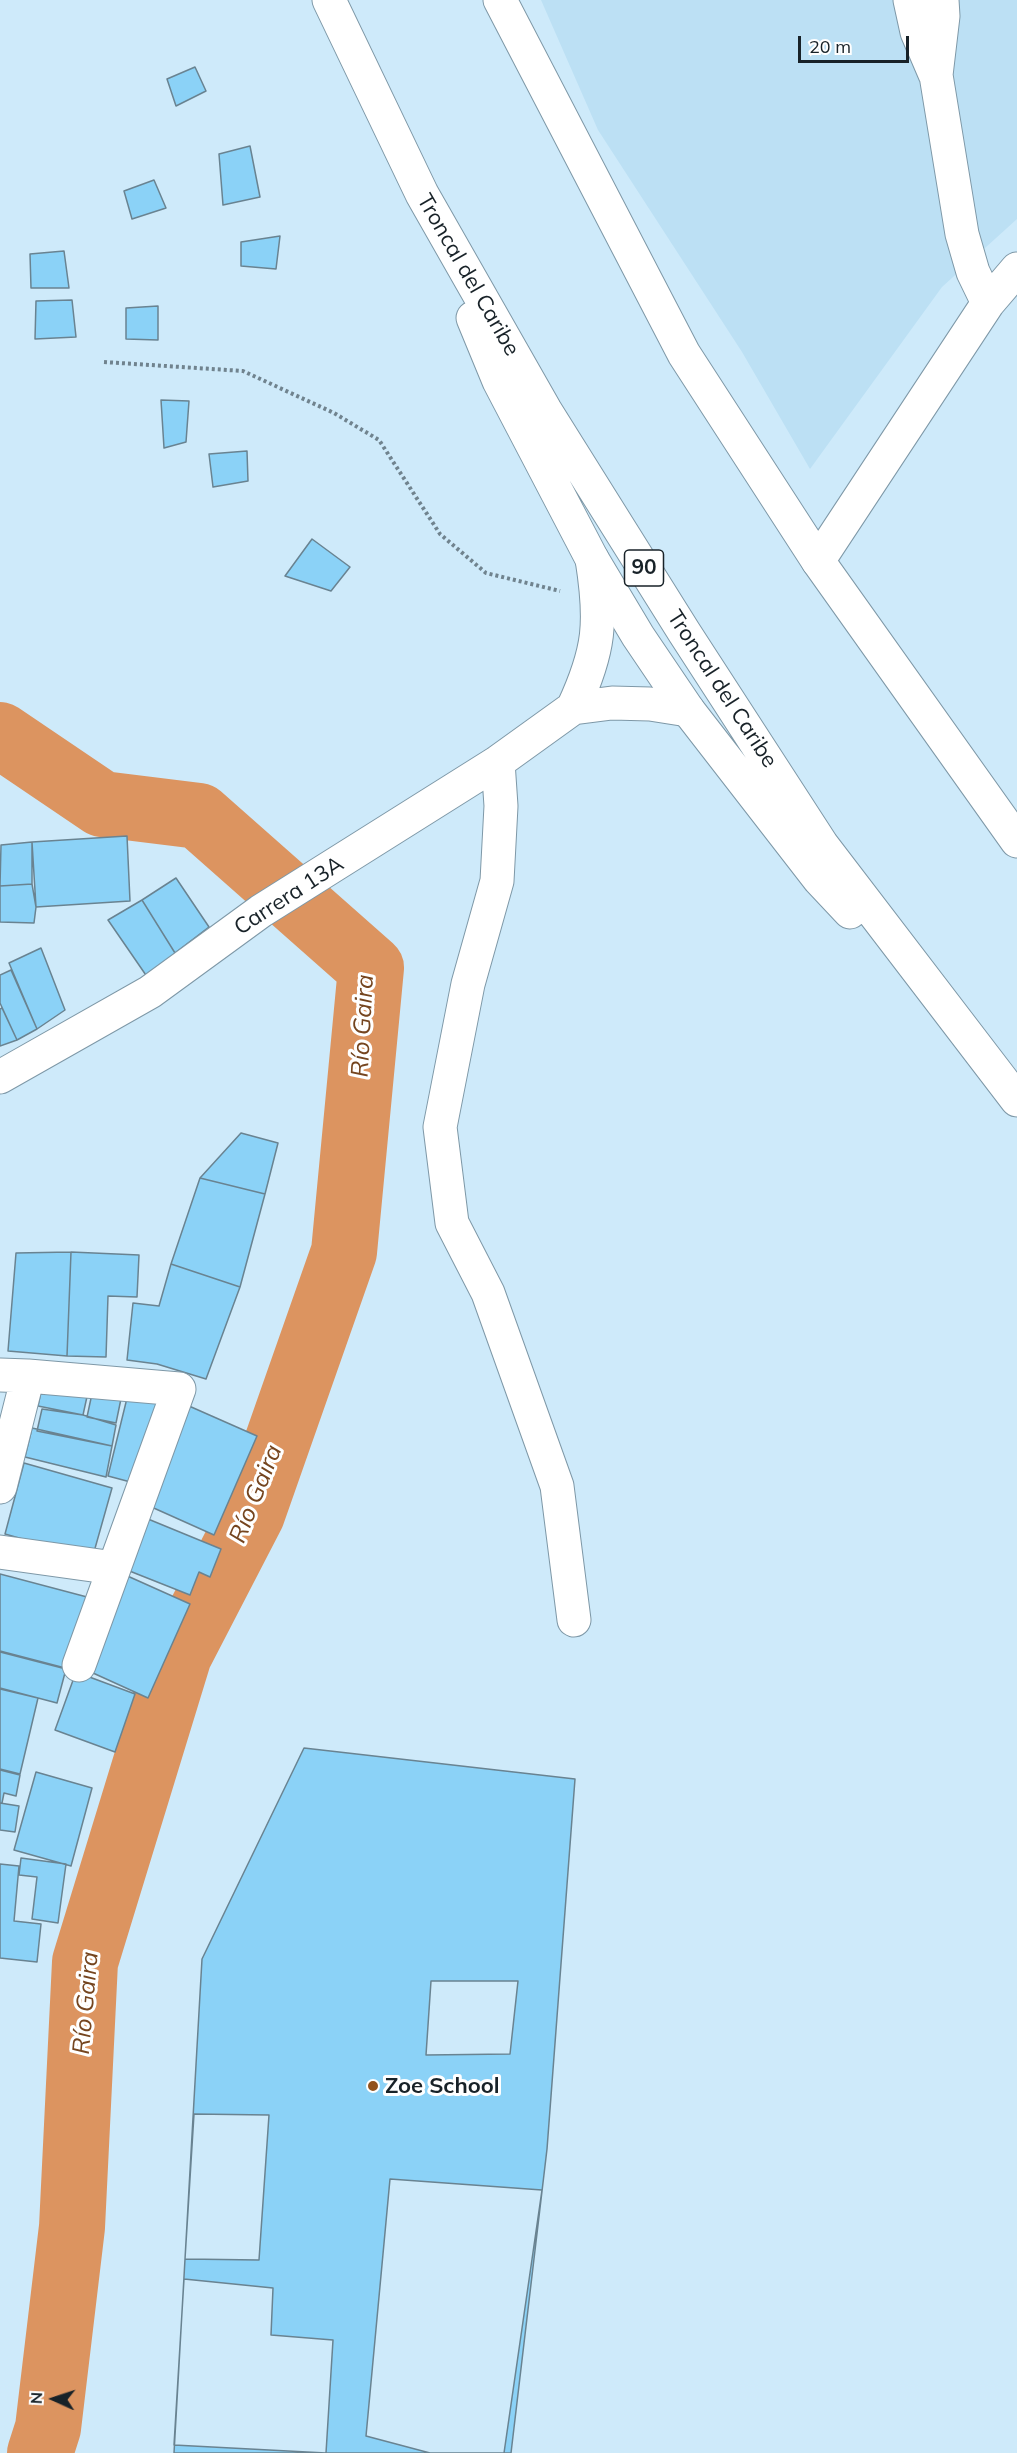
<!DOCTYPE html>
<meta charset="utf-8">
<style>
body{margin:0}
#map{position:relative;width:1017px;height:2453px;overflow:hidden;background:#ceeafa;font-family:Mulish,sans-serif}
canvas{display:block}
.north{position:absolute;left:24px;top:2369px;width:60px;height:60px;-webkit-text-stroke:4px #fff;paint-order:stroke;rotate:273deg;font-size:16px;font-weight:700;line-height:24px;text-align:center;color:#182228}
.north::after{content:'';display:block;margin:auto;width:21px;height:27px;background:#182228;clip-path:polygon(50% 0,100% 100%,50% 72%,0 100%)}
.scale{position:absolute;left:798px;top:36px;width:111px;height:27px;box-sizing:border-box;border:3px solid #182228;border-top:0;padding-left:8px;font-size:18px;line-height:21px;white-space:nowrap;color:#182228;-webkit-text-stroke:4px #fff;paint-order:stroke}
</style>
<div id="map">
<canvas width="1017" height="2453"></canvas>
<div class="north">N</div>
<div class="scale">20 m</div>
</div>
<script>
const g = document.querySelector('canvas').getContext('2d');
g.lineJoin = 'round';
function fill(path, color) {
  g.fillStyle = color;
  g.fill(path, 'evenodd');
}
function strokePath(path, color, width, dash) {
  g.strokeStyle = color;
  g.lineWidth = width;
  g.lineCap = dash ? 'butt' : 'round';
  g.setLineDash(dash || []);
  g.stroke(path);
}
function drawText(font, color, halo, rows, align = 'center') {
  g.font = font + ' Mulish,sans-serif';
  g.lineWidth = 6;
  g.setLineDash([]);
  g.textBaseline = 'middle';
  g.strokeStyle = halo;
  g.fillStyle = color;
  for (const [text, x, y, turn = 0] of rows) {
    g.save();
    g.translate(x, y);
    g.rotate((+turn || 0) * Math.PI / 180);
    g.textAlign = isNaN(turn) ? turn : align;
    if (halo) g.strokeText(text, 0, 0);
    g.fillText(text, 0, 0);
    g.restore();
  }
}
const built = new Path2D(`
 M541,0H1017V219L942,287L810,469L742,352L598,130Z`);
const river = new Path2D(`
 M0,735L102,804L199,816L371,968L344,1252L252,1514L179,1655L85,1962L72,2227L48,2428L40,2453`);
const building = new Path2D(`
 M195,67L206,91L176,106L167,79Z
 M250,146L260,197L223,205L219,154Z
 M154,180L166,208L132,219L124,191Z
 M280,236L276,269L241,266V242Z
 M64,251L69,288H31L30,254Z
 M72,300L76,337L35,339L36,301Z
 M158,306V340L126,339V308Z
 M161,400L189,401L186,442L164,448Z
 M247,451L248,481L213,487L209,454Z
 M312,539L350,567L331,591L285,576Z
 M127,836L130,901L36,907L32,842Z
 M32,842V884L0,886L1,845Z
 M176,878L209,927L175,953L142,900Z
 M32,884L36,907L34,923L0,922V886Z
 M142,900L175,953L150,981L108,920Z
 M41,948L65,1010L37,1029L9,963Z
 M11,970L37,1029L17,1040L0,1003V975Z
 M2,1008L17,1040L0,1046V1009Z
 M241,1133L278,1143L265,1194L200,1178Z
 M200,1178L265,1194L240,1287L171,1264Z
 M71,1252L67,1356L8,1351L16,1253Z
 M71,1252L139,1255L137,1297L108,1296L106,1357L67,1356Z
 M171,1264L240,1287L206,1379L157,1364L127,1360L133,1303L159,1306Z
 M43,1382L88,1392L83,1415L38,1406Z
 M93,1389L122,1394L116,1423L87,1417Z
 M128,1394L159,1402L138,1484L108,1476Z
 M189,1406L257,1436L214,1535L147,1505Z
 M42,1409L83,1415L116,1425L112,1446L37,1431Z
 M32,1428L112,1446L106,1477L25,1457Z
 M24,1463L112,1488L92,1559L5,1534Z
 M148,1519L221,1549L210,1577L199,1572L190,1595L127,1570Z
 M0,1574L87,1597L69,1669L0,1651Z
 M123,1574L190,1604L148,1698L82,1668Z
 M0,1652L66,1669L57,1703L0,1688Z
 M76,1672L135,1694L115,1752L55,1730Z
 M0,1689L38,1698L20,1774L0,1769Z
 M304,1748L575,1779L547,2149L511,2453H174L202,1959Z
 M0,1770L20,1775L16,1796L4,1793L2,1803H0Z
 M36,1772L92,1788L71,1866L14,1850Z
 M0,1803L19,1806L15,1832L0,1830Z
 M21,1858L66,1864L58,1923L32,1919L37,1877L19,1875Z
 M0,1864L19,1866L14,1921L41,1924L37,1962L0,1958Z
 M431,1981H518L510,2054L426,2055Z
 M194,2114L269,2115L259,2260L185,2259Z
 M390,2179L542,2190L504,2453H430L366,2436Z
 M184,2279L273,2288L271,2335L333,2340L326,2453L174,2445Z`);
const path = new Path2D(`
 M104,362L243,371L334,413L379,440L440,534L486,573L560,591`);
const minor = new Path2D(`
 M910,0L917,32L935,74
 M942,0L943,16L936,75L962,234L973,272L988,303
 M818,561L988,303L1017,269
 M573,708C600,650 602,622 592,559
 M498,762L501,806L497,881L468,984L440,1127L452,1223L488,1293L557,1486L574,1620
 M0,1077L150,992L261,911L498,762L573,708L612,703L650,704L688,710
 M0,1375L28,1376L179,1389L79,1665
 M0,1487L28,1376
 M0,1552L114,1568`);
const highway = new Path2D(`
 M329,0L422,194L545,410L684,632L822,845L1017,1100
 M500,0L684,354L818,561L1017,841
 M473,318L499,381L592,559L638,636L688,710L819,879L850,912`);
const markers = [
 [373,2086,6,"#92521c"]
];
const shields = [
 [644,568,39]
];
const shieldNames = [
 ["90",644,568]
];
const streetNames = [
 ["Troncal del Caribe",468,275,60],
 ["Troncal del Caribe",722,689,57],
 ["Carrera 13A",289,896,-33]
];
const poiNames = [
 ["Zoe School",385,2086]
];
const waterNames = [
 ["Río Gaira",363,1026,-87],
 ["Río Gaira",256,1494,-68],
 ["Río Gaira",86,2003,-85]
];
fill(built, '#bce0f4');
strokePath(river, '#dc9460', 66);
fill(building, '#8bd2f7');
strokePath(building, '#698391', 1.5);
strokePath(minor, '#7e98a7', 35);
strokePath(highway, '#7e98a7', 35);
strokePath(path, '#70838e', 4, [3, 3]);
strokePath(minor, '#fff', 33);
strokePath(highway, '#fff', 33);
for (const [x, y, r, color] of markers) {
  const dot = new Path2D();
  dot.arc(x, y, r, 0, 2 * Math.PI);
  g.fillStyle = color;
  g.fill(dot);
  strokePath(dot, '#fff', 2);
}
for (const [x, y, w] of shields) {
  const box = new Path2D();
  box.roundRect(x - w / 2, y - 18, w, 36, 4.5);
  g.fillStyle = '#fff';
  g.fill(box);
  strokePath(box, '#182228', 1.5);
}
drawText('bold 21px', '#182228', null, shieldNames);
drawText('22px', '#182228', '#fff', streetNames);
drawText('bold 22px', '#182228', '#fff', poiNames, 'left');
drawText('italic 24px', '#75451f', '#fff', waterNames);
</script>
